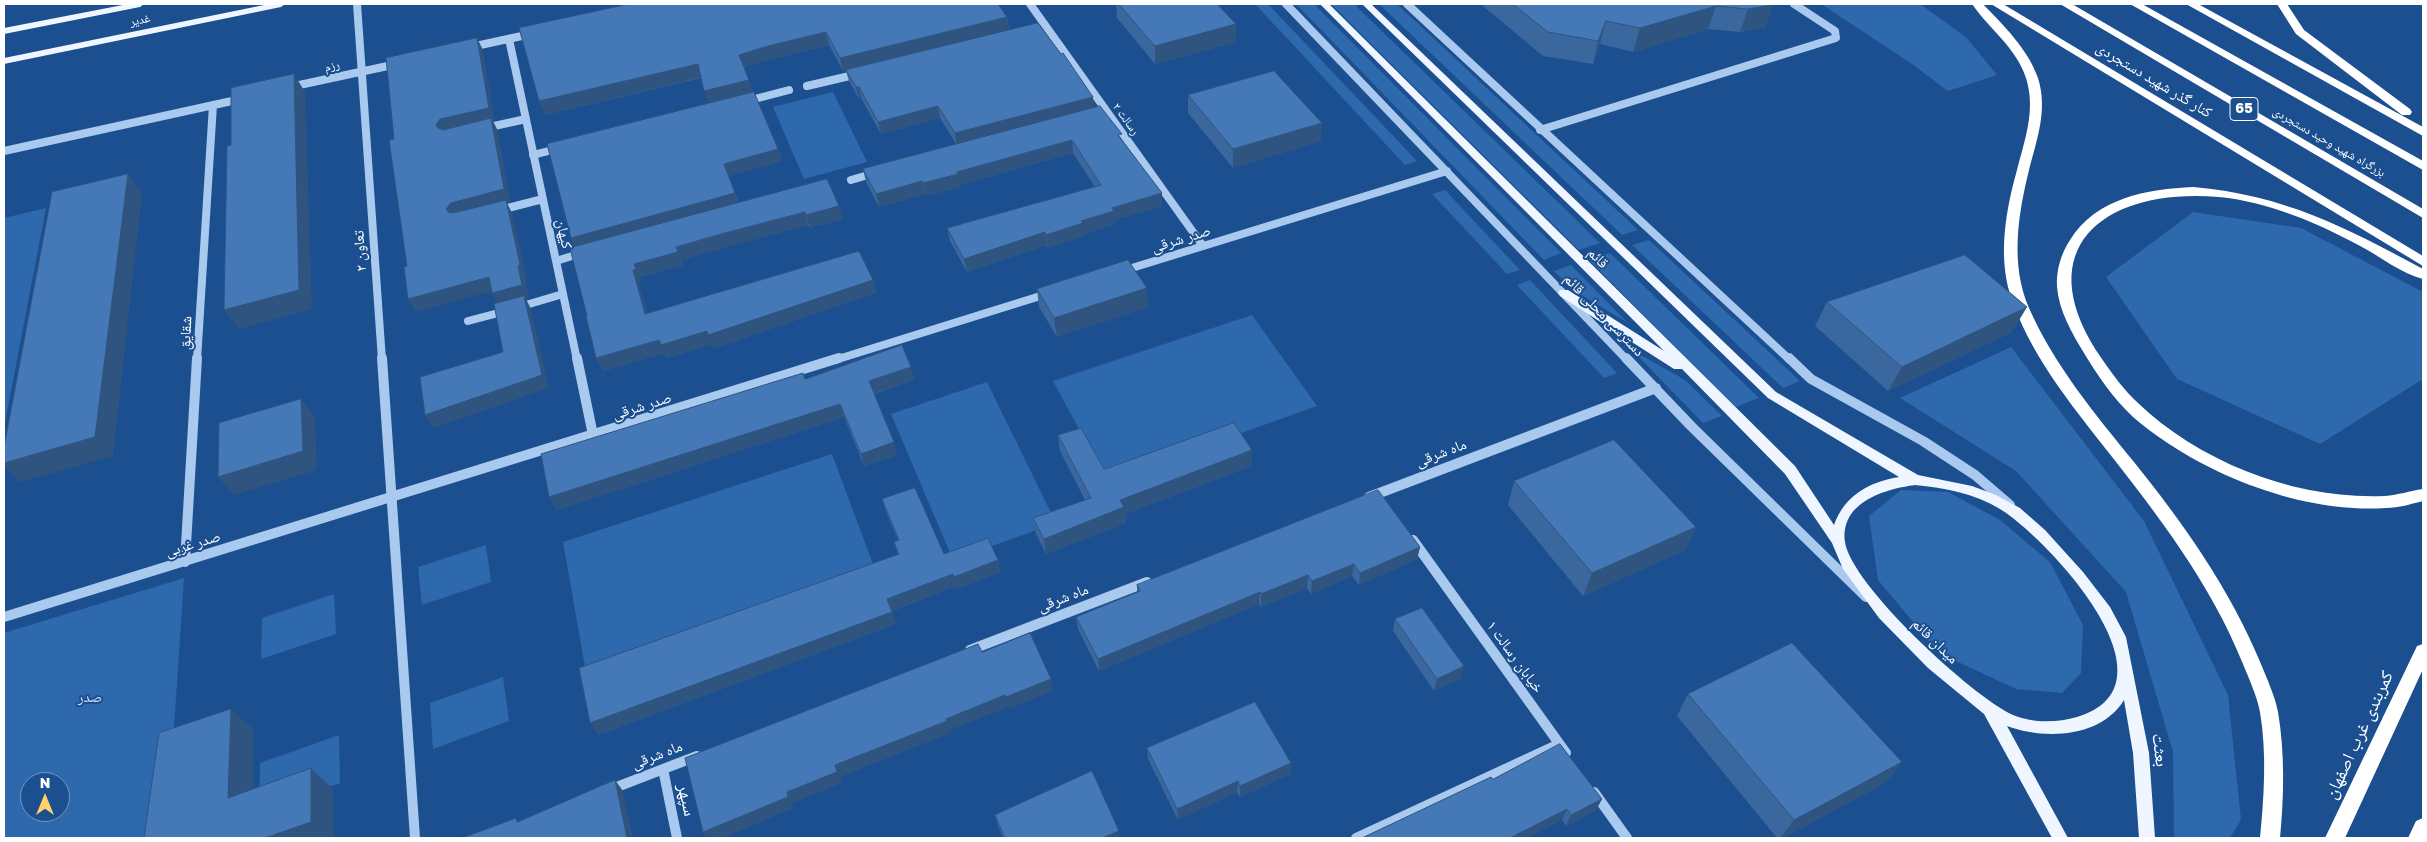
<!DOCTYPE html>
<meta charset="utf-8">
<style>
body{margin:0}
#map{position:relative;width:2427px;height:842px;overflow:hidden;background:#1b4f8f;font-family:"Golos Text",sans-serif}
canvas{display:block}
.frame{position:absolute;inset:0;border:5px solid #fff;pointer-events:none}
.north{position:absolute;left:20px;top:772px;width:50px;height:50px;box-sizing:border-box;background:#1b4f8f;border:1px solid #7695bc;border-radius:50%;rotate:0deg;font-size:14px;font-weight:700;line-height:20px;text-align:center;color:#fff}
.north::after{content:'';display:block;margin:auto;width:18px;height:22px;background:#ffd166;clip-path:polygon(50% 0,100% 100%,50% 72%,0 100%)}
</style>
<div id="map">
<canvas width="2427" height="842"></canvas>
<div class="frame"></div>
<div class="north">N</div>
</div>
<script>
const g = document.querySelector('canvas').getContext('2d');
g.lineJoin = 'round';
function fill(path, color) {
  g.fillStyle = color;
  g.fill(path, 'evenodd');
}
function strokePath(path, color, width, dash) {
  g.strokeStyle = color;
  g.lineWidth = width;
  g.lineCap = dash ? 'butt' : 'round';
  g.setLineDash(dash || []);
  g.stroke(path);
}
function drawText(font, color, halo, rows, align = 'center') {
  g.font = font + ' "Golos Text","Noto Naskh Arabic",sans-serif';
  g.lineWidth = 4;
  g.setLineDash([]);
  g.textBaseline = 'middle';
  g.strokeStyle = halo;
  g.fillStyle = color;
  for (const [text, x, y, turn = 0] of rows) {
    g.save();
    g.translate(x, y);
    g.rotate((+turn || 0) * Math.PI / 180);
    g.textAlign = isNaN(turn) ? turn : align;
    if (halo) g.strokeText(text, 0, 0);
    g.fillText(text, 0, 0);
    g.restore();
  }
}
const green = new Path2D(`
 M1255,4H1268L1417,161L1405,165Z
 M1296,4H1314L1561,253L1544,260Z
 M1331,4H1354L1600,243L1579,250Z
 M1379,4H1397L1638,230L1622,235Z
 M1821,4H1920L1966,37L1997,75L1948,91L1912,64Z
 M833,92L867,162L804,179L773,107Z
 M1445,190L1520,270L1507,274L1432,194Z
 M46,208L4,428V218Z
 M2193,212L2301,228L2423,292V379L2320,444L2177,379L2106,277Z
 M1649,240L1800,381L1783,388L1632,245Z
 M1610,253L1759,398L1736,407L1589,260Z
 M1571,265L1628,323L1573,290L1554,271Z
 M1530,280L1617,373H1618L1604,378L1517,285Z
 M1252,315L1317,406L1107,481L1053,381Z
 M2011,347L2144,521L2228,695L2241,820L2230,838H2174L2173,752L2126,592L2016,471L1900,398Z
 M1632,350L1685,380L1722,416L1703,423Z
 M987,382L1056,523L953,560L891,414Z
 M832,454L873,564L585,667L563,542Z
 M1901,490L1948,492L2000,520L2050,562L2083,625L2081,673L2062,693L2016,689L1939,653L1878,580L1869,516Z
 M486,545L491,582L422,605L418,567Z
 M184,578L172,757L164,838H4V633ZM30,782H60V812H30Z
 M334,594L336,634L261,659L262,618Z
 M503,677L509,721L433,749L430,703Z
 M339,735L340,783L259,812L260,763Z`);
const minorFar1 = new Path2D(`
 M357,4L382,360
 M1030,4L1203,246
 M1286,4L1627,360
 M1407,4L1790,360
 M509,39L577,360
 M471,47L531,34
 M807,86L858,74
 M290,87L397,64
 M747,101L789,90
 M485,128L526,119
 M1540,130L1836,38L1835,31L1794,4
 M4,151L241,99
 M533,155L560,148
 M851,180L875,173
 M500,210L543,199
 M556,261L582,253
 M1122,271L1447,171
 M519,307L563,294
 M468,321L506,311
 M197,360L213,105
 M835,360L1050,293`);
const minor = new Path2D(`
 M382,358L415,838
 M577,358L593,435
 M1626,358L1692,427L1866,597
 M1789,358L1811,379L1923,441L1975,475L2010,505
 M1369,497L1656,388
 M1413,540L1566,753
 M185,562L197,358
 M4,617L839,358
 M970,650L1147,582
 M663,769L677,838
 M609,790L697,756
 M1594,792L1627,838
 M1356,838L1559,744`);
const major = new Path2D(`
 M128,4H144L140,7L4,34V28Z
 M269,4H285L281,7L4,64V58Z
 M1320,4H1329L1795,466L1834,525C1845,495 1869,482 1899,477L1768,398L1362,4H1371L1776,392L1918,475L1972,486L1996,495L2020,508L2045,530L2083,572L2110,607L2126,637L2149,753L2155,838H2139L2133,753L2124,700C2101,738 2044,740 2007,726L2068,838H2052L1984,714L1928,668L1879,618L1843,569L1832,543L1785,474L1682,369H1674L1560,296L1558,293L1560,290H1568L1664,351ZM1915,485C1945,488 1974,493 2000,509C2047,538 2186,685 2077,717C2057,723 2032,723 2013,715C1973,697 1851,585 1845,542C1840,502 1885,489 1915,485Z`);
const highway = new Path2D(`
 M1972,4H1983C2004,26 2028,49 2038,78C2048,110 2037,139 2029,170C2018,215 2010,264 2029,308C2054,365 2095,414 2134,462C2184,524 2230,589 2261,664C2267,679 2275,696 2278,712C2285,753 2284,797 2280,838H2260C2264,797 2267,754 2260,712C2257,696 2249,679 2243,664C2211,584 2158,515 2105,448C2069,402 2028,351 2010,294C1998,254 2006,209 2017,170C2025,139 2036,110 2026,78C2016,47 1989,29 1972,4Z
 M1991,4H2003L2423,256V266Z
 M2060,4H2072L2423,209V218Z
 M2130,4H2142L2423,161V170Z
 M2186,4H2198L2423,127V136Z
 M2277,4H2287L2304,30L2410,109L2412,112L2410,115H2402L2296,34Z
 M2193,187C2284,195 2345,227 2423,269V279C2402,274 2381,257 2362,247C2318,223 2269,202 2219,197C2105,187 2025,248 2102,359C2113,375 2124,390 2138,403C2201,463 2297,500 2385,496C2398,495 2410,491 2423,489V501C2411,504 2399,508 2386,508C2300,514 2196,472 2132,416C2113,398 2097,375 2084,353C2072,333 2059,311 2057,287C2056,270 2061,254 2070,240C2096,198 2147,189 2193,187Z
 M2423,644V669L2345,838H2325L2417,646Z
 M2423,818V838H2408L2416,821Z`);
const wall = new Path2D(`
 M1116,4H1217L1236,42L1155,64L1117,18Z
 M1483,4H1772L1765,28L1740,32L1708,29L1633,52L1600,44L1593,64L1543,56L1483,6Z
 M1007,17L1009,30L1094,107L1122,140L1162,206L1114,220L1115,224L1084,234V236L1048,248L1047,245L967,272L950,241L947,228L1095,187L1073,153L960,185V187L926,196L925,194L879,207L866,182L863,169L956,144L940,118L881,134L861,98L859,99L849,81L846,71H843L829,45L772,59L744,67L753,92L778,149L782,161L728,176L739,203L843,219L810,228L808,225L726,247L681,260L683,265L640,277L641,282L638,283L647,314L873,280L876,293L714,348L712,344L667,358L664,353L603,371L587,316L575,247L571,238L709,103L701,78L545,115L519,28Z
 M1188,95L1321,141L1233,168L1188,113Z
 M1037,289L1148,307L1057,337L1039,307Z
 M1827,302L2012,332L1888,391L1815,326Z
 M805,379L915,380L874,394L897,455L864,466L844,417L557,510L549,497Z
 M1058,435L1104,469L1252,450V466L1125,514L1126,523L1046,554L1036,534L1033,518L1085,500L1060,451Z
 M1514,481L1696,527L1685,550L1583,596L1508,505Z
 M882,499L944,554L998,560L1000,572L957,589L956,586L892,611L896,624L598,735L898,554L894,542L898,540L886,512Z
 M1420,547L1417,559L1359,585L1352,576L1311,594L1307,588L1261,607L1259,604L1099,671L1078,629L1076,617L1137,592V585Z
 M1395,619L1461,678L1434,691L1393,631Z
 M1688,694L1902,762L1885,783L1783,838H1777L1677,716Z
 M1147,748L1291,763L1290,774L1240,797L1237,792L1178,820L1148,759Z
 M1493,779L1602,799L1596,810L1566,826L1562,820L1526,838H1362Z
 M995,815L1120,838H1003L998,826Z`);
const shadedWall = new Path2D(`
 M1773,5L1765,28L1740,32L1748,9Z
 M1716,6L1708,29L1633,52L1640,28Z
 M1007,17L1009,31L843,71L840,58Z
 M1606,21L1600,44L1593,64L1598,41Z
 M1236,24V42L1155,64V46Z
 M826,32L829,45L772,59L743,68L739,55L768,46Z
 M477,38L483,50L495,120L493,121L498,131L510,202L507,203L512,213L527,278L525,279L529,298L526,299L531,309L549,388L434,428L425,415L542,375L499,306L492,293L522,285L454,222L446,209L442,138L436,125Z
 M698,64L702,77L545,115L539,101Z
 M294,74L305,92L312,309L239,329L224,310Z
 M749,80L753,93L709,105L704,91Z
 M856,87H859L861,98L859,99Z
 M1093,97L1094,109L957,146L955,133Z
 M938,106L940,118L881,134L878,122Z
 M1322,123L1321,141L1233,168V149Z
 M1072,140L1073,153L960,185V187L926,196L923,183L957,172Z
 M778,149L782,161L728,176L724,164Z
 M128,174L142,193L113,456L20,482L4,467V463Z
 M922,181L925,194L879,207L876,194Z
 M735,193L739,205L576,250L571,238Z
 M1162,193V206L1114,220L1115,224L1084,234V236L1048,248L1046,235L1112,208Z
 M839,206L843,219L810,228L806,215Z
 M805,212L808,225L681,260L683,265L640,277L641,282L638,283L651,327L645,314L633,270L634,264L676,247Z
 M1045,232L1047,245L967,272L964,259Z
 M489,277L496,290L416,312L408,299Z
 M873,280L876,293L714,348L712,344L667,358L664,353L603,371L596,358Z
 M1147,288L1148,307L1057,337L1054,318Z
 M2027,307L2012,332L1888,391L1902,367Z
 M911,367L915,380L872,394L869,381Z
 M301,399L315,418L317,470L234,495L218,477Z
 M840,404L844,417L557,510L549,497Z
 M894,442L897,455L864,466L861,454Z
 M1252,450V466L1125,514L1126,523L1046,554L1044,539L1120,500Z
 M1696,527L1685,550L1583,596L1592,573Z
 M1420,547L1417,559L1359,585L1360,573Z
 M998,560L1000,572L957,589L954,577Z
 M1354,564L1352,576L1311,594L1312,581Z
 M953,574L956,586L891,611L887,599Z
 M1308,575L1307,588L1261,607V594Z
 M1260,592L1259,604L1099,671L1098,659Z
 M892,612L896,624L598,735L590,723Z
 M1464,666L1461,678L1434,691L1437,679Z
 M1051,679L1053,691L1009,709L1006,697Z
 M1005,695L1008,707L950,730L951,733L840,777L842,783L792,803L794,808L722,838H707L703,832L787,792L835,765Z
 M231,709L254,730L253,818L228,798Z
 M1902,762L1885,783L1783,838H1780L1794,820Z
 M1291,763L1290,774L1240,797V786Z
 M311,768L333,789L334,838H265Z
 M615,780L623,791L633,838H627Z
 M1238,781L1237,792L1178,820L1177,809Z
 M1602,799L1596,810L1566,826L1571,815Z
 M1567,809L1562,820L1526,838H1510Z
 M1119,831L1120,838H1102Z`);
const building = new Path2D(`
 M629,4H998L1007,17L840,58L826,32L768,46L739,55L749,80L704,91L698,64L539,101L519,28Z
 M1119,4H1217L1236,24L1155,46Z
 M1513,4H1772L1773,5L1748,9L1716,6L1640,28L1606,21L1598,41L1548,32Z
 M1038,23L1061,54L1063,53L1093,97L955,133L938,106L878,122L859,87H856L846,70Z
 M477,38L489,108L440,119L436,125L438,128L443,130L491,118L504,189L451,203L446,209L448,212L453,213L506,200L520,265L518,266L522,285L492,293L489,277L408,299L404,267L407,266L389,140L394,139L386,58Z
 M1274,71L1322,123L1233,149L1188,95Z
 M294,74L299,290L224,310L227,146L231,145V88Z
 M754,92L778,149L724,164L735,193L571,238L547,144Z
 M1100,106L1122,134L1118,135L1162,193L1112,208L1114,211L1081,221L1083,223L1046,235L1045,232L964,259L947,228L1101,185L1072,140L957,172L958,174L923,183L922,181L876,194L863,169Z
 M128,174L95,437L4,463V447L52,192Z
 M827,179L839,206L806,215L805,212L721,234L676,247L678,252L634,264L636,269L633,270L645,314L859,251L873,280L708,335L707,331L661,345L659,340L596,358L586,316H587L570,248Z
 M1965,255L2027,307L1902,367L1827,302Z
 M1128,260L1147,288L1054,318L1037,289Z
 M524,296L542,375L425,415L420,377L503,352L494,304Z
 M902,345L911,367L869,381L894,442L861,454L840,404L549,497L541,454L803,373L805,379Z
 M301,399L303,451L218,477L219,423Z
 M1234,423L1252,450L1120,500L1124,507L1044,539L1033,518L1091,498L1058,435L1081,428L1104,469Z
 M1614,440L1696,527L1592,573L1514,481Z
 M915,488L944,554L988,538L998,560L954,577L953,574L887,599L892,612L590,723L579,668L899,554L894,542L899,540L882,499Z
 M1378,490L1420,547L1360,573L1354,564L1312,581L1308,575L1261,594L1260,592L1098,659L1076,617L1140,591L1137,585Z
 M1422,608L1464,666L1437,679L1395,619Z
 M1030,633L1051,679L1006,697L1005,695L946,719L947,721L835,765L837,772L787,792L788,797L703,832L685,758L978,644L982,652Z
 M1792,643L1902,762L1794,820L1688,694Z
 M1255,702L1291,763L1240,786L1238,781L1177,809L1147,748Z
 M231,709L228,798L311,768V822L265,838H144L159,733Z
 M1560,744L1602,799L1571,815L1567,809L1510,838H1362L1491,777L1493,779Z
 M1092,771L1119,831L1102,838H1005L995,815Z
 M615,780L627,838H462L516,818L517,822Z`);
const farStreetnames = [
 ["غدیر",140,20,-12],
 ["رزم",332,66,-13],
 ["رسالت ۲",1126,119,54],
 ["بزرگراه شهید وحید دستجردی",2329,142,30]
];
const shields = [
 [2244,109,28]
];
const shieldNames = [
 ["65",2244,109]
];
const streetNames = [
 ["کنار گذر شهید دستجردی",2154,80,31],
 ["کیهان",564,234,78],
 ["صدر شرقی",1181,239,-17],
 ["تعاون ۲",360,251,-94],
 ["قائم",1598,258,45],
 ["دسترسی محلی قائم",1604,315,46],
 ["شقایق",186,333,-87],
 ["صدر شرقی",642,406,-17],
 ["ماه شرقی",1441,453,-21],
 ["صدر غربی",193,544,-17],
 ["ماه شرقی",1063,598,-21],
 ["میدان قائم",1935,641,44],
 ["خیابان رسالت ۱",1515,657,54],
 ["ماه شرقی",657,755,-21]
];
const parkNames = [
 ["صدر",90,697]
];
const nearStreetnames = [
 ["کمربندی غرب اصفهان",2359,735,-65],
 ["بعثت",2160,750,83],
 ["سپهر",687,800,78]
];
fill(green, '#2e69ad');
strokePath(minorFar1, '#a9c9ee', 8);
strokePath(minor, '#a9c9ee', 10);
fill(major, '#f0f6ff');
fill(highway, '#fff');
fill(wall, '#3a679d');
fill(shadedWall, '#305480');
fill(building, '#4478b7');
strokePath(building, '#305480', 1);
drawText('12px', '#fff', '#1b4f8f', farStreetnames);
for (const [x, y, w] of shields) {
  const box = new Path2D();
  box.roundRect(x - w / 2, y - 11.5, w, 23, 4);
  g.fillStyle = '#1b4f8f';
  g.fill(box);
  strokePath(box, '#fff', 1);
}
drawText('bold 14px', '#fff', null, shieldNames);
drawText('15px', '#fff', '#1b4f8f', streetNames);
drawText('15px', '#cfe3fa', '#1b4f8f', parkNames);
drawText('18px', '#fff', '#1b4f8f', nearStreetnames);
</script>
